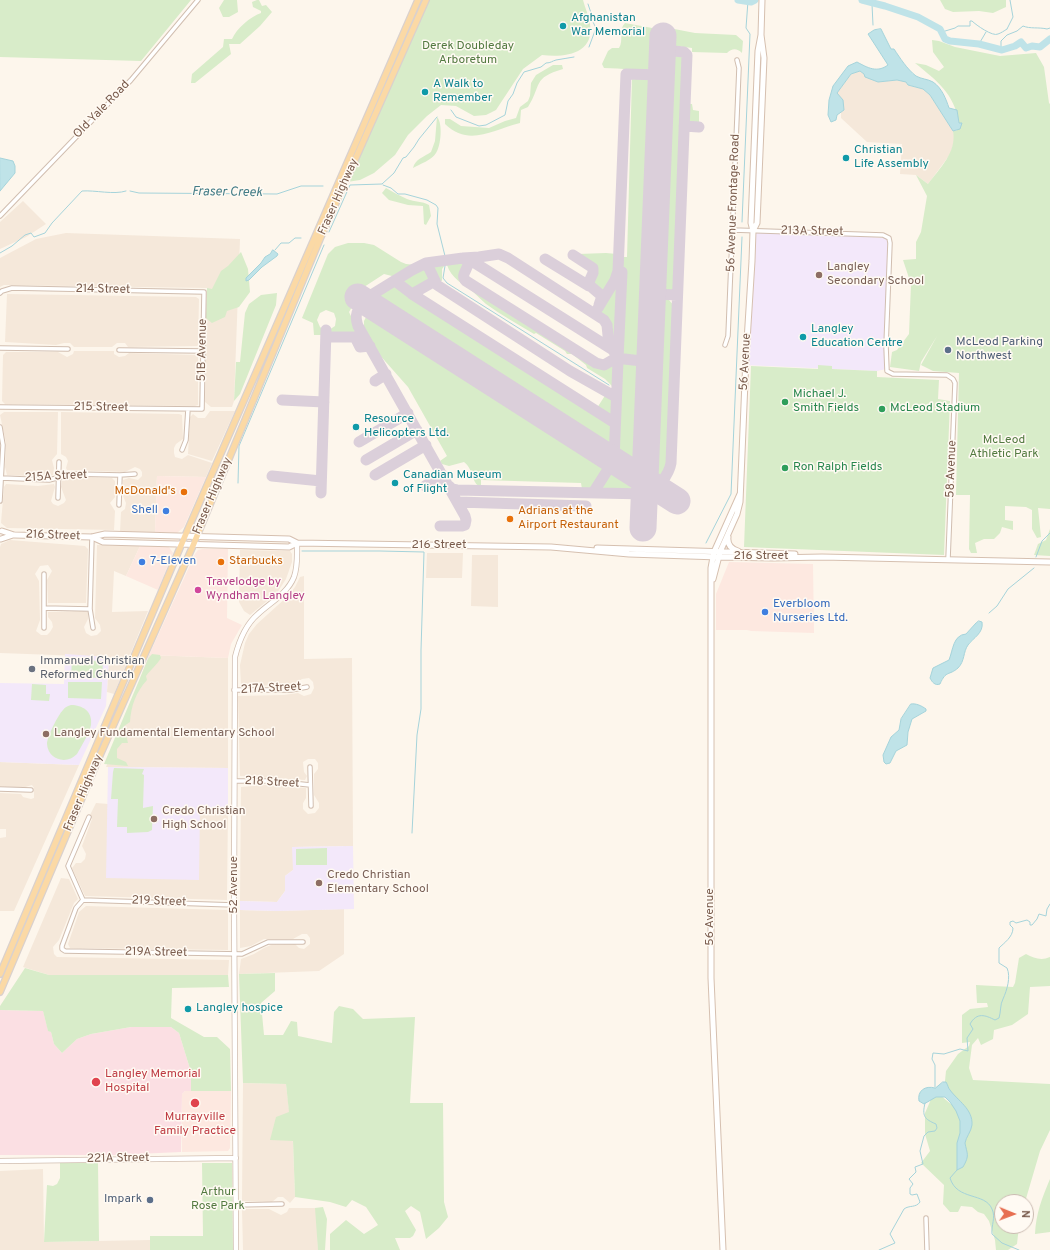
<!DOCTYPE html>
<style>
body{margin:0}
#map{position:relative;width:1050px;height:1250px;overflow:hidden;background:#fdf6ec;font-family:Overpass,sans-serif}
canvas{display:block}
.north{position:absolute;left:994px;top:1194px;width:40px;height:40px;box-sizing:border-box;background:#fffaf3;border:1px solid #cabbb1;border-radius:50%;rotate:91deg;font-size:11px;font-weight:700;line-height:16px;text-align:center;color:#7a5c4d}
.north::after{content:'';display:block;margin:auto;width:14px;height:18px;background:#e76f51;clip-path:polygon(50% 0,100% 100%,50% 72%,0 100%)}
</style>
<div id="map">
<canvas width="1050" height="1250"></canvas>
<div class="north">N</div>
</div>
<script>
const g = document.querySelector('canvas').getContext('2d');
g.lineJoin = 'round';
function fill(path, color) {
  g.fillStyle = color;
  g.fill(path, 'evenodd');
}
function strokePath(path, color, width, dash) {
  g.strokeStyle = color;
  g.lineWidth = width;
  g.lineCap = dash ? 'butt' : 'round';
  g.setLineDash(dash || []);
  g.stroke(path);
}
function drawText(font, color, halo, rows, align = 'center') {
  g.font = font + ' Overpass,sans-serif';
  g.lineWidth = 3;
  g.setLineDash([]);
  g.textBaseline = 'middle';
  g.strokeStyle = halo;
  g.fillStyle = color;
  for (const [text, x, y, turn = 0] of rows) {
    g.save();
    g.translate(x, y);
    g.rotate((+turn || 0) * Math.PI / 180);
    g.textAlign = isNaN(turn) ? turn : align;
    if (halo) g.strokeText(text, 0, 0);
    g.fillText(text, 0, 0);
    g.restore();
  }
}
const residential = new Path2D(`
 M860,71L878,82L897,80L906,81L908,85L923,89L930,95L953,131L955,138L951,153L928,184L916,175L900,174L902,144L867,142L841,118V112L844,110L837,93L851,74Z
 M23,201L46,224L26,237L0,249V222Z
 M66,233L240,239L234,401L232,407H211L205,402L207,288L4,285L0,287V258L36,239Z
 M7,294L196,297L199,299L198,346L128,347L125,343H117L112,347H74L70,343H64L56,345L5,342Z
 M74,351H114V354L119,357L125,356L129,353L198,355V405L195,406L5,404L2,401L3,355L6,352H58L67,357L73,354Z
 M210,411H235L212,461L188,454L190,417L193,414L198,418H205Z
 M4,412H58L57,454L52,460L54,468L53,475L48,477L7,475L5,467L6,443L0,415Z
 M61,412L179,414L182,415L183,439L176,444L174,448V453L175,457L182,459L188,455L212,463L206,477L157,476L155,532H120L121,512L125,509L126,503L123,496V480L129,478L138,480L142,476V472L140,469L135,467L125,472L67,470L66,468L68,461L66,457L61,454Z
 M83,477L112,478L115,481V497L110,503L115,511L114,530L7,528L1,523L4,487L6,484L38,486L54,484L55,487L51,501L53,504L58,506L64,503L66,500L61,487L62,481L68,479Z
 M10,540L85,546L88,549L86,603H48L47,580L52,571L48,565L40,566L35,574L39,581L40,620L36,631L41,635H47L50,632L53,627L52,622L48,617V612L84,611L88,612V619L84,627L86,633L91,636L97,635L101,631L100,625L95,618L97,545L140,546L126,576L114,571L112,612L148,611L114,694L107,692L109,657L0,653V547L1,544Z
 M240,550L290,551L292,554V562L286,579L277,593L250,615L244,611L239,602Z
 M427,553H463L462,578H426Z
 M472,555H498V607L471,606Z
 M304,576V659L352,658L353,846L293,847V870L285,876V891L277,902L240,901L241,787L266,785L306,788V798L303,803V809L308,814L315,813L319,808V803L314,795V774L318,769V763L315,759H308L303,762L304,772L307,776L305,780L240,776L238,696L284,695L298,693L304,696L311,694L314,688L313,682L309,678L302,679L293,685L241,686L240,665L245,643L249,634L257,624L288,596L295,587L300,577Z
 M149,655L228,658V768L106,767Z
 M0,762L79,765L14,911H0V838L6,837V829H0V793L21,794L23,797L31,799L34,798V788L32,785L22,788L0,786Z
 M96,803L108,804L107,878L200,807L228,808L227,900L85,896L72,868L76,863H81L85,859L86,854L82,846L92,819L89,817Z
 M61,878L69,879L78,899L74,903L59,940L53,947L54,954L57,957L229,960L228,975H49L23,967Z
 M86,906L228,910V950L70,948L68,944L79,912Z
 M344,909V954L319,971L239,974L241,959L254,954L264,948L271,945L295,944L299,948L304,949L310,944V938L307,934H302L293,939H264L251,946L240,948V910L277,911Z
 M243,1083L286,1084L293,1143L295,1197L290,1203L283,1197H278L272,1202L242,1201Z
 M43,1169L44,1242L150,1240V1250H0V1171Z
 M289,1208H317L318,1250H243L242,1209H269L281,1215L287,1212Z`);
const commercial = new Path2D(`
 M157,476L206,477L184,527L177,533L155,532Z
 M140,546H166L169,547L173,553L158,590L126,576Z
 M202,549H228L227,618L242,625L231,644L228,658L149,655L195,554L198,550Z
 M729,562L813,564L814,633L751,631L747,630H716V594Z
 M185,1091H231L230,1148L228,1151L182,1152V1094Z`);
const education = new Path2D(`
 M751,231L889,238L886,369L877,371L745,365Z
 M65,654L109,657L106,706L79,765L0,762V683L64,684Z
 M108,767L228,768V808H200L199,880L106,878Z
 M353,846L354,909L277,911L240,910V901L277,902L285,891V876L293,870L292,847Z`);
const medical = new Path2D(`
 M0,1010L43,1011L48,1030L51,1032L54,1044L62,1053L77,1039L91,1034L131,1027H171L179,1033L191,1072V1091H185L182,1094L181,1152L114,1155H0Z`);
const green = new Path2D(`
 M0,0H191L141,61L0,57Z
 M224,0H237L238,12L229,17H223L219,8Z
 M257,0H259L262,6L266,5L272,12L260,26L240,44H229L231,54L195,83H191L192,74L223,47L224,39H232C237,28 250,17 261,13V11L253,7L252,2Z
 M426,0H583C585,8 589,16 590,24C595,54 564,58 542,55L523,69L496,110L486,115L474,116L456,106L441,105L427,116L408,135L395,155L374,173L360,180L347,182Z
 M940,0H1006V7L993,13L979,11L953,12L945,9Z
 M625,23L663,30L669,28L695,33L736,35L743,41L742,53C737,48 732,48 727,53L692,52V48L676,46L670,41V35L657,34L655,72C638,71 622,68 604,68L602,64L608,51L612,48H619C624,40 618,30 625,23Z
 M932,40L939,41L955,47L1000,56L1036,53L1044,67L1049,103L1050,104V509L1038,508L1041,537L1037,538L1032,529V510L1026,507L1005,506V520L1013,521V530L1002,527L1000,533L994,539H984L975,543L977,553H971L969,549L970,495H956L959,373L933,371L921,365L937,336L921,362L919,371L890,367L892,352L897,350L909,334L911,284L903,260L916,259V242L921,232L927,196L916,175L928,184C940,168 957,152 953,131H956L961,123H959C954,93 937,81 915,63L926,65L939,71L944,67L933,52Z
 M676,54H679L685,59L675,288L669,293H665L660,289L670,58Z
 M553,65H562L563,69C532,78 542,85 528,107L521,110L520,123C492,130 469,147 445,124V119H450L461,126L489,128L505,121L516,118L520,107L528,101L530,96L531,83L536,75Z
 M632,77L655,78L643,357L642,358C630,357 614,355 611,341C609,335 610,328 609,322L599,312L618,278L620,257H627Z
 M689,104H692L693,110L699,111V123L697,125H688Z
 M437,117C443,123 441,146 436,153C432,160 420,164 413,168C415,159 424,157 431,152L435,141Z
 M386,188C393,192 400,196 407,199C415,202 422,201 429,205L431,216L426,225L424,224L423,206L408,205L389,200L382,193Z
 M348,243H364L374,245L401,262L406,264L416,265L396,277L384,274L364,287L349,312L359,333L357,335L329,334V330L335,326L336,319L334,313L326,310L320,313L317,320L320,327L324,330V335H314L313,323L302,318L328,254L335,247Z
 M241,252L248,269L250,292L239,307L227,311L225,317L212,323L206,318L207,288L212,289L221,271L228,266Z
 M606,253L617,254L615,277L605,293L589,283L596,272V266L591,261L578,254Z
 M459,260L464,261L466,264L463,275L464,281L597,365L605,367L616,362L615,389L605,379L587,368L586,365L572,354H567L565,351L536,333L534,334C518,324 501,315 486,304C481,300 477,295 472,291C463,284 451,278 447,265H445L442,269V281L436,279L432,265Z
 M423,267L428,270L430,275L429,280L413,289L400,282L399,280Z
 M393,284L396,285L613,424L611,451L381,303L379,296L383,291Z
 M277,293L276,305L240,394L234,401L236,362H240L245,313L249,304L261,295Z
 M665,299L669,300L674,306L668,467L657,480L652,477L660,304Z
 M373,314L608,464L592,489H582L581,483L481,480V487C471,484 474,469 464,462L449,466L442,464L440,461L447,456L408,387L377,352L364,329V321L367,315Z
 M623,361L642,364L643,366L639,468L616,454L621,362Z
 M818,365L832,366V369L877,371V377L939,380L938,399L950,401L944,555L744,547L751,366L818,369Z
 M606,394L614,399V413L612,415H607L597,408Z
 M613,467L638,483L637,491L598,490Z
 M1050,529V556L1034,555L1038,544L1046,540Z
 M152,654L160,655L161,658C156,666 152,668 146,676L147,680C136,692 131,706 130,722L124,726L128,743H122L117,749V758L126,762L128,766L104,764L148,659Z
 M72,660L103,661L102,678L71,677Z
 M68,682H102L101,699L68,698Z
 M32,684L46,685V694H50L49,701L31,700Z
 M71,705C82,705 93,711 91,725C90,732 81,747 77,754C67,765 48,760 47,744C47,737 58,715 63,710C65,707 68,706 71,705Z
 M114,768L144,769L142,774L144,775L143,808L153,806L152,830L148,832L127,833V827H117L118,799H111L113,772Z
 M327,848V865H296V849Z
 M1026,954C1034,958 1041,961 1050,957V986L1030,987L1028,1014L1012,1025L994,1030L993,1039L981,1045L978,1038L972,1045L969,1068L973,1080L1050,1084V1130L1040,1151L1025,1202H1002V1226H1019L1017,1244L1008,1250H996L995,1240L989,1221L984,1214L978,1212L972,1207L961,1206L958,1212H950L943,1204L944,1185L921,1163L930,1151L925,1134V1113L932,1097L940,1095L952,1105L944,1091L946,1071L958,1054L969,1046L970,1042L962,1043V1015L970,1009L988,1007L987,1003H977L976,985L1013,987L1015,983L1019,958Z
 M25,968L49,975H228L229,987L172,988L171,1018L204,1037H217L230,1049L231,1091H191V1072L179,1033L171,1027H131L91,1034L77,1039L62,1053L54,1044L51,1032L48,1031L43,1011L0,1010V1006Z
 M275,973V991L261,1003L264,1035H283L291,1021L297,1022L298,1036L332,1043L334,1012L339,1006L353,1009L363,1019L415,1017L410,1103H443L444,1202L448,1217L439,1228L426,1239L420,1212L411,1206L405,1211L416,1230L413,1236L410,1238H395L400,1250H330V1234L346,1220L364,1234L378,1225L366,1207L352,1200L346,1207L330,1202L295,1197L293,1141L270,1140L276,1117L289,1112L286,1084L243,1083L239,974Z
 M60,1163H98L99,1241L44,1242L47,1185L53,1186L57,1184L60,1178Z
 M202,1163H232L233,1250H150V1236H203Z
 M1050,1179V1232L1035,1234C1036,1213 1042,1198 1050,1179Z
 M323,1207L327,1219L325,1250H318L315,1208Z`);
const water = new Path2D(`
 M881,29L891,49H894C900,58 907,69 916,76C921,79 928,79 933,82C942,88 946,99 949,108L957,110L959,123H962L960,129L953,131L930,95L923,89L908,85L906,82L897,80L878,82L865,77L864,74L860,71L851,74L837,93L843,100L844,110L837,115L836,120L831,122L828,115L829,100L833,86L848,66L857,62C868,68 877,73 888,65L868,34L874,30Z
 M0,158L13,161L15,166V173L0,191Z
 M273,250L278,254L277,256L262,267L249,280L246,281V278L261,263L265,257L270,254Z
 M979,621L982,622C984,633 973,638 968,645C963,652 965,661 958,668C949,676 946,670 940,684C935,686 932,682 930,678L933,668L949,660C953,650 953,635 966,634L976,623Z
 M911,704C916,703 922,706 926,709V711L912,719L908,732L907,745L896,751L890,763L886,764L884,762L883,755L891,737L899,730L901,719Z
 M943,1082H946C948,1085 948,1088 950,1090C958,1101 973,1109 972,1125C971,1132 966,1137 965,1143C967,1154 970,1155 963,1167L957,1170V1143L960,1133V1121L956,1111L950,1102L945,1097H936L924,1104L919,1101C917,1091 925,1085 935,1088Z`);
const stream = new Path2D(`
 M588,4L591,13V18L596,28L589,47
 M872,4L873,25
 M1007,29L1013,17L1010,0
 M942,32L955,28L958,26H970V21H972C976,25 993,37 998,34C1001,33 1004,31 1007,29
 M979,44L986,32
 M1001,50V41L1007,35L1017,31L1023,26C1030,29 1039,27 1047,29L1050,28
 M451,110L456,117L479,126L486,125L505,115L508,101L513,94L517,83L524,72L541,67L546,63C551,63 552,61 556,60C562,59 568,58 574,57
 M383,185L391,188L398,194H405L427,200L436,205L438,208L437,224L445,256
 M130,191L139,193L277,194L301,186H323
 M742,222L750,34L746,28L748,1
 M329,232L350,185L382,184L394,173L403,158L406,157L414,147L419,139L437,117
 M275,250L281,243H289L295,238H301
 M0,253L12,246L25,235L31,233L34,237L45,233L52,223L82,191C95,190 114,195 126,191
 M445,266L443,278L447,283L609,385
 M238,483L239,446L324,245
 M706,543L731,494L742,237
 M302,551H380L424,552L421,650V709L417,735L412,833
 M1036,557L1042,541L1050,533
 M989,613L997,606L1008,589L1034,568
 M935,1087V1065L932,1059L933,1053L944,1054L960,1049L968,1051L967,1038L973,1029L970,1024C977,1012 985,1015 995,1020L999,1018C1001,1012 1000,1004 1003,999C1007,990 1011,977 1007,968L999,963V948C1004,943 1013,937 1013,928L1010,925V922L1013,921L1016,923L1027,920L1030,922V925H1032L1037,919L1039,914L1046,916L1047,909L1050,904
 M957,1170L950,1178C957,1201 985,1192 992,1209C996,1217 991,1226 992,1234L1002,1243L1019,1250
 M879,1250L895,1243L890,1234L904,1209C909,1205 916,1208 920,1202L917,1194L912,1195L910,1194V1188L913,1184L909,1179L916,1172L915,1167L923,1164L920,1151L924,1136L928,1132L935,1131L937,1128L936,1124C924,1119 922,1116 925,1103`);
const river = new Path2D(`
 M738,0L751,2L755,0
 M862,0L885,6L918,17L940,29L945,39L950,41L979,44L1002,50L1015,46L1021,42L1026,48L1032,46L1040,47L1050,39`);
const taxiway = new Path2D(`
 M684,126L699,127
 M573,255L593,268V273L588,284L602,296L599,305
 M463,258L467,261L468,264C467,271 460,275 466,281L596,363L604,365L616,358L650,362
 M467,258L610,348
 M545,259L589,286
 M425,264L429,268L437,285L570,371L616,397
 M395,281L412,294L615,423
 M412,294L435,281
 M653,294L677,295
 M373,306L370,301L371,296L373,294L412,270L426,263L463,258L479,257L499,254L508,258L604,320L607,325L609,346L616,354L618,361L614,460L593,493
 M373,306L364,305C355,310 355,317 358,326L465,516L466,520L465,525L462,526H440
 M598,308L615,280L618,271L626,74L662,75
 M326,340L327,337H355L360,347L370,346
 M618,359L622,272
 M375,381L386,374
 M282,400L324,402
 M359,442L408,413
 M366,460L417,430
 M375,475L426,445
 M272,476L321,481
 M425,486L443,475
 M449,486L452,489L457,490L646,494C657,490 669,475 671,463L687,55L684,52L663,50
 M321,493L326,330
 M458,502L586,506`);
const runway = new Path2D(`
 M358,297L677,501
 M643,528L663,36`);
const minor = new Path2D(`
 M0,216L131,80L198,0
 M733,230L883,235L889,238L890,243L886,346L887,371L893,374L947,375L953,379L955,383L948,559
 M0,293L2,291L12,288L204,292L202,409L0,407
 M725,345L728,336L739,68L737,60
 M0,348L68,349
 M119,350L203,351
 M0,427L3,445L0,501
 M182,450L186,440L188,409
 M2,478L49,480L72,474L120,475L135,474
 M58,498L59,462
 M119,505L120,475
 M92,537L90,609L93,628
 M44,608L90,609
 M44,628V574
 M234,690H291L307,687
 M310,767L311,806
 M235,781H273L310,785
 M0,789L31,790
 M83,900L76,908L62,946V949L65,951L242,954L268,942H303
 M83,900L234,905
 M83,900L68,866L89,817
 M236,1205L282,1204
 M926,1218L927,1250`);
const tertiary = new Path2D(`
 M0,1161L236,1158
 M236,1250L234,900L235,657C239,641 245,625 258,614C271,602 287,594 294,577C298,566 297,555 297,543`);
const secondary = new Path2D(`
 M753,231L757,223L764,58L761,35L762,0
 M2,531L14,535L92,537L105,534L289,539L297,543
 M92,537L103,542L289,547L297,543L551,547L629,554L719,557L773,558L822,557L1050,562
 M728,537C727,545 731,549 738,551
 M1,539L13,535
 M597,548L795,554
 M713,579L720,552L737,514L740,502L746,357L752,261L753,231L751,223L758,51L761,35
 M723,1250L711,978V568L714,552L740,494`);
const primary = new Path2D(`
 M0,974L185,536L418,0
 M0,992L101,753L192,548L320,239L426,0`);
const markers = [
 [563,26,4,"#0f9aa8"],
 [425,92,4,"#0f9aa8"],
 [846,158,4,"#0f9aa8"],
 [819,275,4,"#8d6e63"],
 [803,337,4,"#0f9aa8"],
 [948,350,4,"#5c6f8a"],
 [785,402,4,"#2e9e5b"],
 [882,409,4,"#2e9e5b"],
 [356,427,4,"#0f9aa8"],
 [785,468,4,"#2e9e5b"],
 [395,483,4,"#0f9aa8"],
 [184,492,4,"#e8710a"],
 [166,511,4,"#3f7fe0"],
 [510,519,4,"#e8710a"],
 [142,562,4,"#3f7fe0"],
 [221,562,4,"#e8710a"],
 [198,590,4,"#d1479c"],
 [765,612,4,"#3f7fe0"],
 [32,669,4,"#6b7280"],
 [46,734,4,"#8d6e63"],
 [154,819,4,"#8d6e63"],
 [319,883,4,"#8d6e63"],
 [188,1009,4,"#0f9aa8"],
 [96,1082,5,"#e0444e"],
 [195,1103,5,"#e0444e"],
 [150,1200,4,"#5c6f8a"]
];
const cultureNames = [
 ["Afghanistan",571,19],
 ["War Memorial",571,33],
 ["A Walk to",433,85],
 ["Remember",433,99],
 ["Christian",854,151],
 ["Life Assembly",854,165],
 ["Langley",811,330],
 ["Education Centre",811,344],
 ["Resource",364,420],
 ["Helicopters Ltd.",364,434],
 ["Canadian Museum",403,476],
 ["of Flight",403,490],
 ["Langley hospice",196,1009]
];
const parkNames = [
 ["Derek Doubleday",468,47],
 ["Arboretum",468,61],
 ["McLeod",1004,441],
 ["Athletic Park",1004,455],
 ["Arthur",218,1193],
 ["Rose Park",218,1207]
];
const streetNames = [
 ["Old Yale Road",102,110,-46],
 ["Fraser Highway",339,197,-66],
 ["56 Avenue Frontage Road",734,203,-88],
 ["213A Street",812,232,1],
 ["214 Street",103,290,1],
 ["51B Avenue",203,350,-89],
 ["56 Avenue",746,362,-87],
 ["215 Street",101,408,1],
 ["58 Avenue",952,469,-88],
 ["215A Street",56,477,-3],
 ["Fraser Highway",213,496,-67],
 ["216 Street",53,536,2],
 ["216 Street",439,546],
 ["216 Street",761,557],
 ["217A Street",271,689,-3],
 ["218 Street",272,783,3],
 ["Fraser Highway",84,793,-67],
 ["52 Avenue",235,885,-90],
 ["219 Street",159,902,2],
 ["56 Avenue",711,917,-90],
 ["219A Street",156,953,1],
 ["221A Street",118,1159,-1]
];
const educationNames = [
 ["Langley",827,268],
 ["Secondary School",827,282],
 ["Langley Fundamental Elementary School",54,734],
 ["Credo Christian",162,812],
 ["High School",162,826],
 ["Credo Christian",327,876],
 ["Elementary School",327,890]
];
const serviceNames = [
 ["McLeod Parking",956,343],
 ["Northwest",956,357],
 ["Impark",142,1200,"right"]
];
const leisureNames = [
 ["Michael J.",793,395],
 ["Smith Fields",793,409],
 ["McLeod Stadium",890,409],
 ["Ron Ralph Fields",793,468]
];
const foodNames = [
 ["McDonald's",176,492,"right"],
 ["Adrians at the",518,512],
 ["Airport Restaurant",518,526],
 ["Starbucks",229,562]
];
const shopNames = [
 ["Shell",158,511,"right"],
 ["7-Eleven",150,562],
 ["Everbloom",773,605],
 ["Nurseries Ltd.",773,619]
];
const hotelNames = [
 ["Travelodge by",206,583],
 ["Wyndham Langley",206,597]
];
const worshipNames = [
 ["Immanuel Christian",40,662],
 ["Reformed Church",40,676]
];
const healthNames = [
 ["Langley Memorial",105,1075],
 ["Hospital",105,1089],
 ["Murrayville",195,1118,"center"],
 ["Family Practice",195,1132,"center"]
];
const waterNames = [
 ["Fraser Creek",227,193,1]
];
fill(residential, '#f5e8da');
fill(commercial, '#fde8e0');
fill(education, '#f3e8fa');
fill(medical, '#fbdfe3');
fill(green, '#d8ecc9');
fill(water, '#bfe3e8');
strokePath(water, '#a5d3da', 1);
strokePath(stream, '#a5d3da', 1);
strokePath(river, '#bfe3e8', 7);
strokePath(taxiway, '#dbcfda', 11);
strokePath(runway, '#dbcfda', 27);
strokePath(minor, '#d1beb0', 5.5);
strokePath(tertiary, '#d1beb0', 6);
strokePath(secondary, '#d6c0b0', 7);
strokePath(primary, '#dad1cd', 8);
strokePath(minor, '#fff', 3.5);
strokePath(tertiary, '#fff', 4.5);
strokePath(secondary, '#fff', 5);
strokePath(primary, '#fbd9a5', 5.5);
for (const [x, y, r, color] of markers) {
  const dot = new Path2D();
  dot.arc(x, y, r, 0, 2 * Math.PI);
  g.fillStyle = color;
  g.fill(dot);
  strokePath(dot, '#fffaf3', 1.5);
}
drawText('12px', '#0d838f', '#fffaf3', cultureNames, 'left');
drawText('12px', '#537a41', '#fffaf3', parkNames);
drawText('12px', '#7a5c4d', '#fffaf3', streetNames);
drawText('12px', '#785e54', '#fffaf3', educationNames, 'left');
drawText('12px', '#4e5e75', '#fffaf3', serviceNames, 'left');
drawText('12px', '#27864d', '#fffaf3', leisureNames, 'left');
drawText('12px', '#c56008', '#fffaf3', foodNames, 'left');
drawText('12px', '#366cbe', '#fffaf3', shopNames, 'left');
drawText('12px', '#b23c85', '#fffaf3', hotelNames, 'left');
drawText('12px', '#5b616d', '#fffaf3', worshipNames, 'left');
drawText('12px', '#be3a42', '#fffaf3', healthNames, 'left');
drawText('italic 13px', '#437c86', '#fffaf3', waterNames);
</script>
